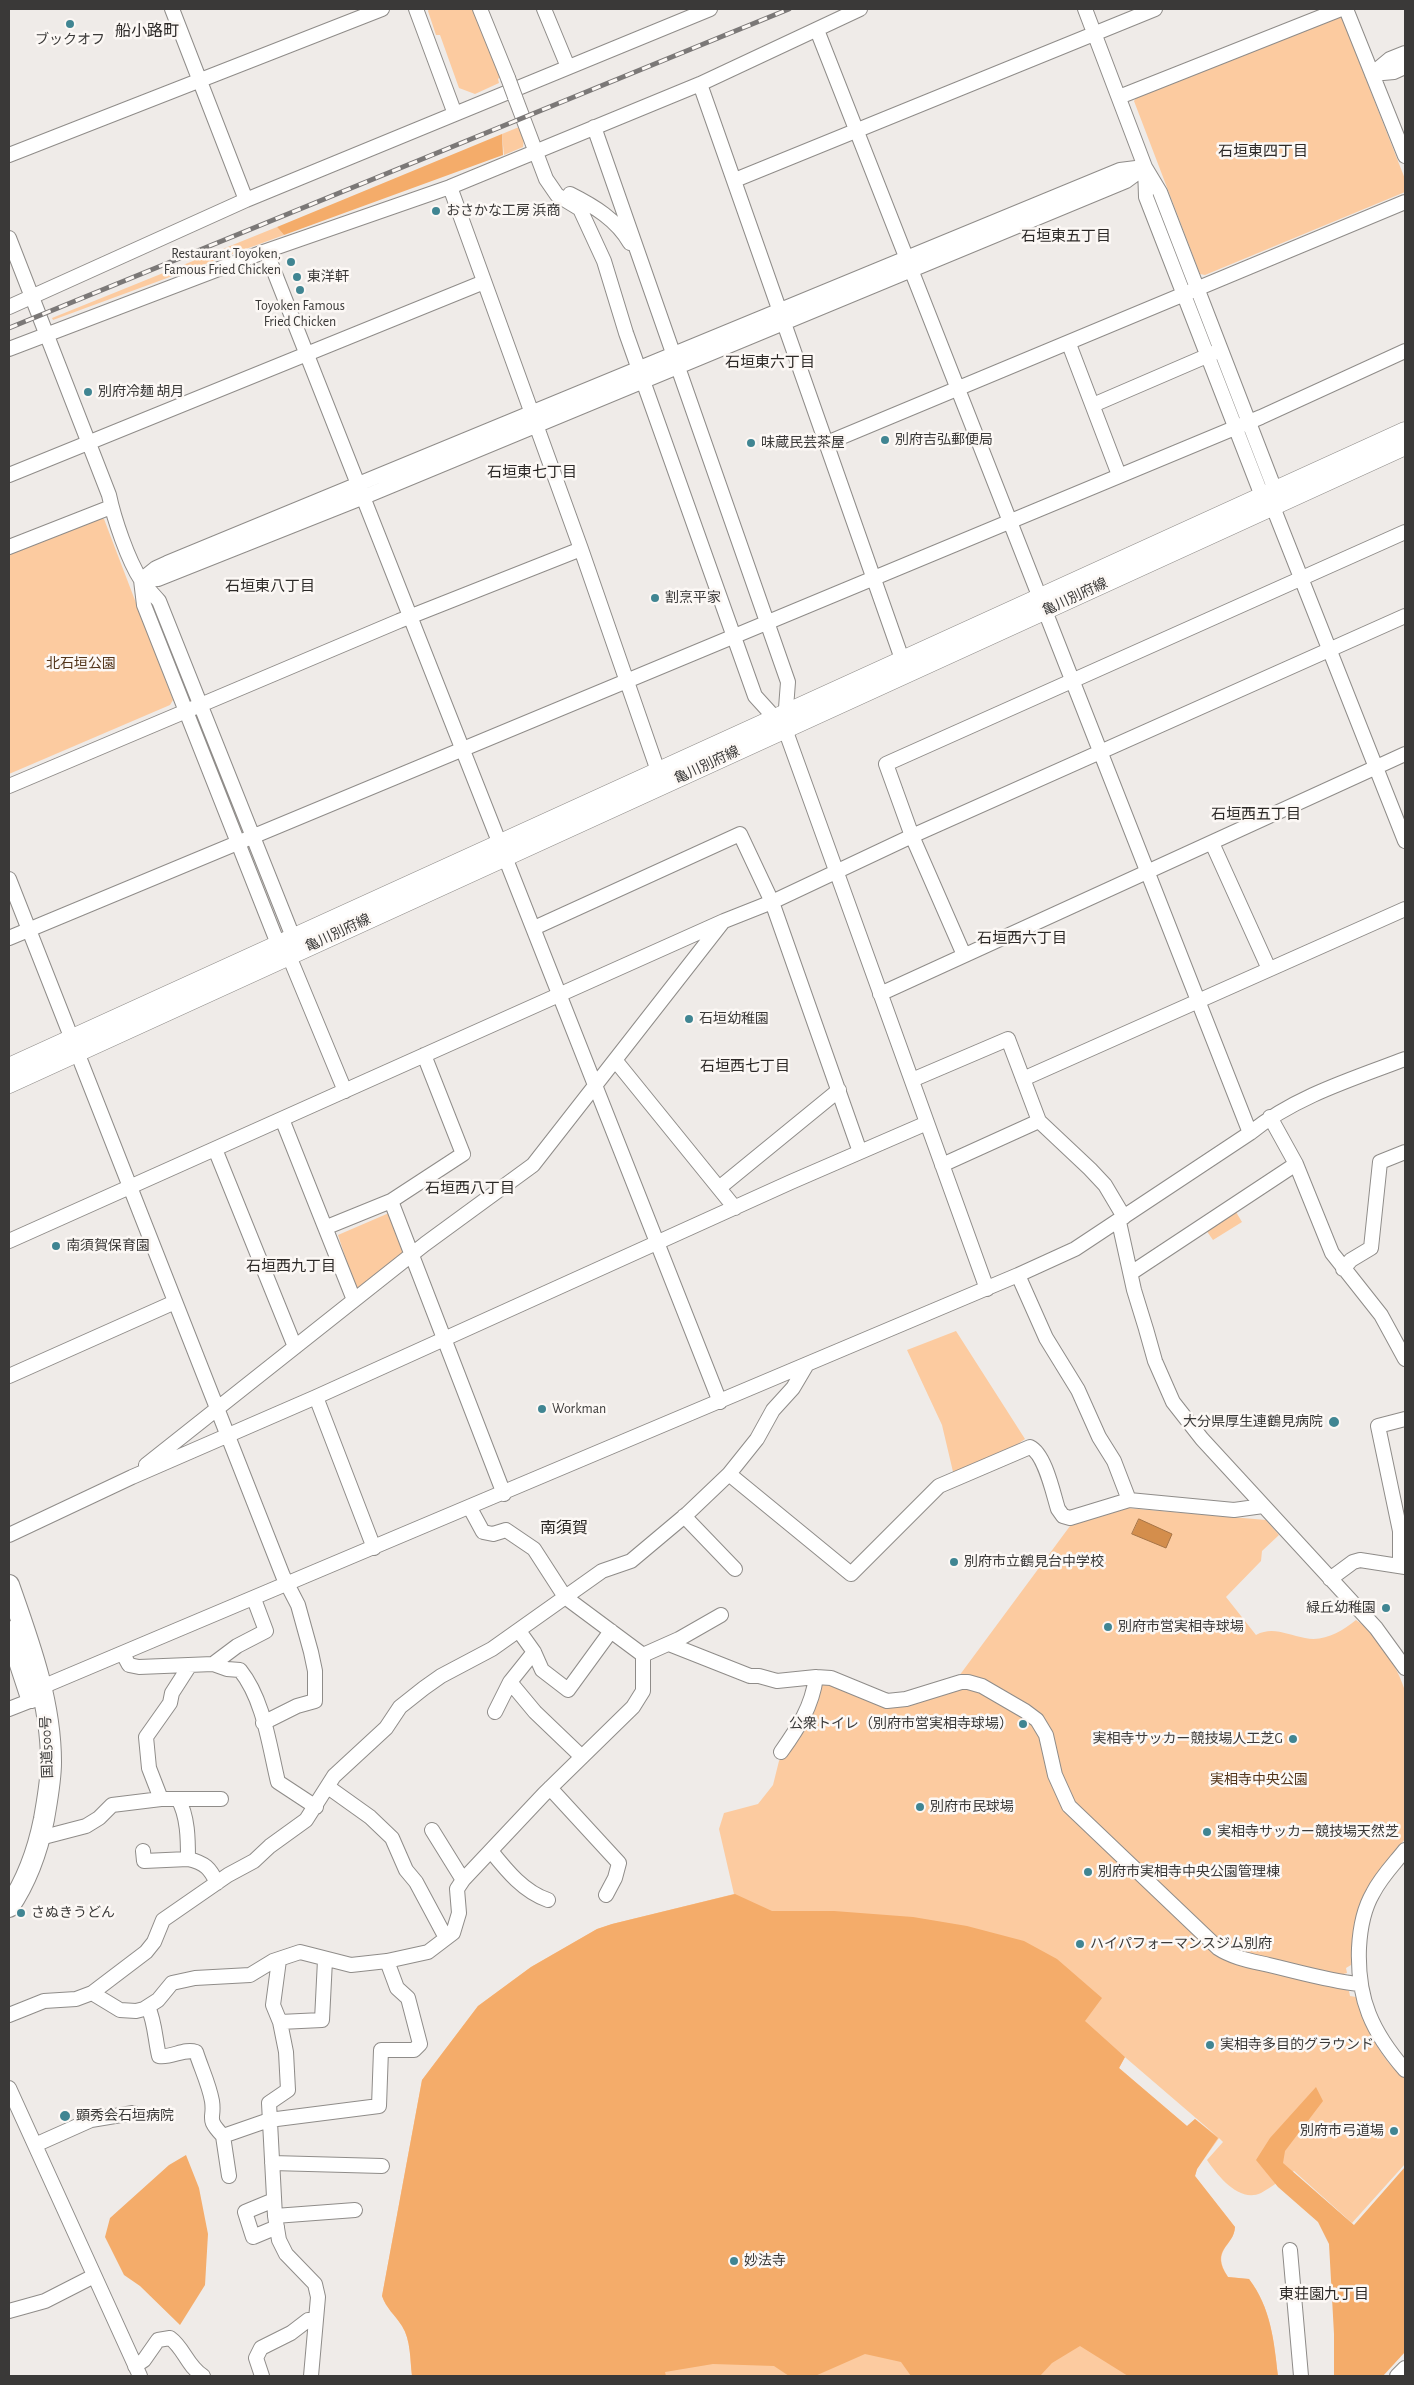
<!DOCTYPE html>
<meta charset="utf-8">
<style>
body{margin:0}
#map{position:relative;width:1414px;height:2385px;overflow:hidden;background:#efebe8;font-family:"Alegreya Sans",sans-serif}
canvas{display:block}
.frame{position:absolute;inset:0;border:10px solid #3a3938;pointer-events:none}
</style>
<div id="map">
<canvas width="1414" height="2385"></canvas>
<div class="frame"></div>
</div>
<script>
const g = document.querySelector('canvas').getContext('2d');
g.lineJoin = 'round';
function fill(path, color) {
  g.fillStyle = color;
  g.fill(path, 'evenodd');
}
function strokePath(path, color, width, dash) {
  g.strokeStyle = color;
  g.lineWidth = width;
  g.lineCap = dash ? 'butt' : 'round';
  g.setLineDash(dash || []);
  g.stroke(path);
}
function drawText(font, color, halo, rows, align = 'center') {
  g.font = font + ' "Alegreya Sans","Noto Sans JP",sans-serif';
  g.lineWidth = 5;
  g.setLineDash([]);
  g.textBaseline = 'middle';
  g.strokeStyle = halo;
  g.fillStyle = color;
  for (const [text, x, y, turn = 0] of rows) {
    g.save();
    g.translate(x, y);
    g.rotate((+turn || 0) * Math.PI / 180);
    g.textAlign = isNaN(turn) ? turn : align;
    if (halo) g.strokeText(text, 0, 0);
    g.fillText(text, 0, 0);
    g.restore();
  }
}
const green = new Path2D(`
 M429,9H474L500,77L498,79L499,83L475,94L459,88L440,35H436L428,11Z
 M1338,17L1342,18L1405,179V192L1205,275L1200,274L1134,101L1137,97Z
 M519,127L524,138L523,147L504,155L502,134Z
 M277,227L284,235L53,320L52,318Z
 M97,518L104,519L173,700L170,705L9,774V553Z
 M1236,1212L1242,1222L1213,1240L1206,1230Z
 M389,1213L404,1254L356,1290L338,1235Z
 M956,1331L1025,1439L1002,1455L954,1476L942,1425L907,1350Z
 M1127,1508L1266,1520L1279,1535L1262,1551L1261,1561L1226,1597L1256,1635C1273,1626 1287,1635 1305,1638C1324,1642 1341,1632 1356,1620C1377,1634 1398,1667 1405,1691V1839L1372,1880L1363,1896L1355,1924L1351,1965L1346,1968L1347,1973L1336,1976L1230,1950L1070,1798L1055,1753L1052,1733L1043,1717L1036,1710L985,1680L968,1675L959,1676L1070,1526L1108,1511Z
 M819,1682L831,1684L878,1703L963,1689L975,1690L987,1696L1031,1724L1038,1731L1049,1776L1058,1797L1211,1949L1349,1991L1350,1996L1356,1997C1368,2028 1378,2058 1405,2078V2164L1352,2223L1294,2171C1283,2178 1272,2187 1261,2193C1239,2203 1218,2176 1207,2160L1223,2142L1219,2138L1197,2169L1195,2176L1235,2227C1234,2247 1210,2249 1228,2277L1249,2279C1271,2308 1274,2341 1278,2376H412C410,2360 411,2340 402,2326C395,2315 386,2308 382,2296L422,2080L478,2006L531,1967L597,1929L612,1924L734,1894L719,1829L724,1813L758,1804L773,1785L779,1761ZM1112,2046L1218,2137L1195,2119L1187,2126L1119,2068L1125,2057Z`);
const forest = new Path2D(`
 M502,134L503,155L284,235L277,227Z
 M735,1894L772,1911H834L913,1917L967,1926L1024,1941L1057,1959L1102,1998L1085,2021L1125,2057L1119,2068L1187,2126L1195,2119L1218,2138L1197,2169L1195,2176L1235,2227C1234,2247 1209,2249 1228,2277L1249,2279C1271,2308 1274,2341 1278,2376H1128L1080,2346L1052,2363L1040,2376H911L901,2362L865,2354L815,2376H789L774,2366L713,2364L665,2372L666,2376H412C410,2360 411,2340 402,2326C395,2315 386,2308 382,2296L422,2080L478,2006L531,1967L597,1929L612,1924Z
 M1316,2087L1323,2101L1285,2151L1283,2163L1354,2225L1405,2167V2352L1383,2376H1334V2334L1329,2244L1318,2222L1278,2187L1256,2160L1270,2138Z
 M186,2155L199,2188L208,2234L205,2285L180,2325L140,2286L124,2275L105,2237L110,2218L169,2165Z`);
const water = new Path2D(`
 M1139,1519L1172,1534L1166,1548L1132,1534Z`);
const minor = new Path2D(`
 M172,9L246,200
 M416,9L455,114
 M480,9L508,78
 M544,9L568,67
 M1085,9L1145,167L1160,192L1275,490L1274,498
 M1346,9L1405,156
 M817,30L1250,1133
 M1372,74L1390,59L1405,53
 M1372,74L1394,72L1405,67
 M700,84L902,659
 M515,97L546,179L557,195L580,209L604,261L626,333L755,696L785,729L987,1289
 M1119,97L1341,9
 M594,127L788,682L785,721
 M9,155L382,9
 M1145,167L1146,197L1262,496L1273,507L1405,841
 M735,180L1155,9
 M450,187L581,549L658,771
 M570,194C594,206 617,220 630,243
 M9,238L109,495C114,519 128,560 141,580C146,587 153,594 159,601L293,937L291,947
 M266,251L720,1402
 M9,307L246,200L710,9
 M1069,344L1119,475
 M9,349L266,251L450,187L700,84L860,9
 M1093,405L1216,352
 M827,443L1405,202
 M9,475L484,282
 M9,547L111,507
 M141,580L158,579L364,497L1126,181L1145,167
 M141,580L156,568L167,563L1120,170L1144,167
 M141,580L144,605L278,944L289,956L345,1091
 M9,786L399,621L581,549
 M1212,843L1269,969
 M9,879L283,1576L298,1605L311,1652L315,1671V1701L297,1706L263,1723
 M534,928L740,834L772,902L860,1152
 M9,938L1261,417L1405,351
 M964,955L912,836L886,764L1405,532
 M880,994L1405,754
 M615,1060L735,1208
 M1023,1079L1405,909
 M912,1080L1008,1039L1039,1121L942,1165
 M1270,1117L1296,1164L1332,1253L1381,1315L1405,1359
 M282,1119L354,1300
 M1039,1121L1090,1169L1105,1185L1124,1217
 M215,1149L295,1347
 M719,1188L839,1090
 M391,1201L504,1494
 M1119,1222L1134,1290L1146,1329L1155,1361L1173,1402L1202,1439L1376,1628L1405,1668
 M327,1227L391,1201L463,1154L424,1055
 M9,1241L724,921L772,902L912,836L1405,616
 M1343,1269L1351,1260L1371,1248L1380,1162L1405,1152
 M1131,1273L1296,1164
 M1018,1275L1046,1338L1078,1390L1099,1437L1114,1461L1129,1500
 M9,1376L175,1302
 M316,1397L374,1548
 M146,1465L425,1244L533,1165L722,923
 M729,1474L851,1574L939,1486L1030,1447C1045,1454 1053,1493 1058,1509L1063,1516L1070,1518L1129,1500L1234,1510L1263,1506
 M470,1508L483,1532L493,1534L506,1530L534,1549L565,1597L643,1655L679,1639L721,1615
 M684,1516L735,1569
 M9,1535L132,1477L316,1397L791,1182L927,1123
 M1400,1566V1531L1378,1426L1405,1419
 M1330,1579L1353,1562L1360,1560L1405,1567
 M519,1631L534,1652L542,1670L568,1690L611,1631
 M669,1644L750,1676H759L777,1681L816,1677L831,1678L887,1701L906,1699L961,1682H968L982,1686L1025,1711L1037,1720L1046,1735L1055,1775L1069,1806L1218,1948C1233,1958 1252,1961 1269,1965C1299,1972 1329,1981 1359,1984
 M534,1652L510,1682L535,1712L582,1757
 M123,1654L129,1665L139,1667L213,1664L227,1669L240,1670C264,1700 269,1745 278,1782L316,1807
 M213,1664L237,1646L266,1631L254,1599
 M9,1709L32,1700L49,1684L1018,1275L1075,1249L1250,1133C1294,1097 1352,1079 1405,1059
 M495,1712L510,1682
 M781,1752C798,1728 812,1707 816,1677
 M328,1787L370,1817L392,1838L406,1870L416,1882L446,1938
 M550,1788L619,1863L615,1878L606,1895
 M161,1799L149,1768L146,1737L170,1703L172,1693L190,1665
 M178,1799H221
 M432,1830L463,1880
 M40,1838L86,1826L99,1818L112,1805L161,1799H178C188,1816 188,1840 188,1859C205,1863 210,1868 217,1883
 M1405,1850C1394,1864 1381,1877 1373,1893C1363,1910 1360,1929 1359,1948C1357,1999 1372,2032 1405,2070
 M143,1851L144,1861L188,1859
 M491,1851C507,1871 524,1892 548,1900
 M279,1960L273,2005L280,2022L286,2052L288,2090L269,2103L275,2216L279,2240L286,2254L315,2284L318,2297L311,2376
 M92,1993L146,1952L154,1942L163,1920L228,1875L254,1861L270,1846L306,1820L334,1776L386,1728L400,1707L424,1688L441,1676L492,1649L602,1571L631,1561L687,1514L729,1474L757,1439L773,1410L793,1388L806,1366
 M148,2007C155,2022 155,2039 159,2056C172,2058 184,2048 196,2052C201,2068 209,2084 212,2101C215,2120 205,2117 223,2136L269,2120L379,2106L381,2050H414L420,2044L408,1998L397,1988L387,1961
 M9,2015L44,2001L76,1999L92,1993L120,2010L136,2011L144,2009L158,2000L172,1983L195,1978L250,1975L273,1961L300,1952L351,1965L387,1961L428,1952L453,1933L459,1913L457,1889L463,1880L544,1794L633,1707L643,1691V1655
 M280,2022L322,2020L325,1960
 M9,2088L140,2376
 M223,2136L229,2176
 M35,2145L91,2120L133,2113
 M272,2163L382,2166
 M274,2200L245,2212L253,2237L277,2227
 M275,2216L355,2210
 M1290,2250L1301,2376
 M9,2311L45,2301L94,2276
 M135,2366L144,2360L158,2340L170,2338C184,2348 187,2366 203,2376
 M262,2376L256,2358L261,2348L291,2333L308,2320H316
 M1397,2376L1405,2368`);
const major = new Path2D(`
 M9,1067L1405,431
 M9,1084L1405,446`);
const highway = new Path2D(`
 M9,1585C29,1642 51,1701 51,1762C51,1781 47,1801 44,1819C38,1849 26,1882 9,1907
 M9,1631L31,1698`);
const rail = new Path2D(`
 M9,328L789,9`);
const minorBridge = new Path2D(`
 M508,78L515,97`);
const markers = [
 [70,24,5,"#408592"],
 [436,211,5,"#408592"],
 [291,262,5,"#408592"],
 [297,277,5,"#408592"],
 [300,290,5,"#408592"],
 [88,392,5,"#408592"],
 [885,440,5,"#408592"],
 [751,443,5,"#408592"],
 [655,598,5,"#408592"],
 [689,1019,5,"#408592"],
 [56,1246,5,"#408592"],
 [542,1409,5,"#408592"],
 [1334,1422,6,"#408592"],
 [954,1562,5,"#408592"],
 [1386,1608,5,"#408592"],
 [1108,1627,5,"#408592"],
 [1023,1724,5,"#408592"],
 [1293,1739,5,"#408592"],
 [920,1807,5,"#408592"],
 [1207,1832,5,"#408592"],
 [1088,1872,5,"#408592"],
 [21,1913,5,"#408592"],
 [1080,1944,5,"#408592"],
 [1210,2045,5,"#408592"],
 [65,2116,6,"#408592"],
 [1394,2131,5,"#408592"],
 [734,2261,5,"#408592"]
];
const poiNames = [
 ["ブックオフ",70,40,"center"],
 ["おさかな工房 浜商",446,211],
 ["Restaurant Toyoken,",281,254,"right"],
 ["Famous Fried Chicken",281,270,"right"],
 ["東洋軒",307,277],
 ["Toyoken Famous",300,306,"center"],
 ["Fried Chicken",300,322,"center"],
 ["別府冷麺 胡月",98,392],
 ["別府吉弘郵便局",895,440],
 ["味蔵民芸茶屋",761,443],
 ["割烹平家",665,598],
 ["石垣幼稚園",699,1019],
 ["南須賀保育園",66,1246],
 ["Workman",552,1409],
 ["大分県厚生連鶴見病院",1323,1422,"right"],
 ["別府市立鶴見台中学校",964,1562],
 ["緑丘幼稚園",1376,1608,"right"],
 ["別府市営実相寺球場",1118,1627],
 ["公衆トイレ（別府市営実相寺球場）",1013,1724,"right"],
 ["実相寺サッカー競技場人工芝G",1283,1739,"right"],
 ["別府市民球場",930,1807],
 ["実相寺サッカー競技場天然芝",1217,1832],
 ["別府市実相寺中央公園管理棟",1098,1872],
 ["さぬきうどん",31,1913],
 ["ハイパフォーマンスジム別府",1090,1944],
 ["実相寺多目的グラウンド",1220,2045],
 ["顕秀会石垣病院",76,2116],
 ["別府市弓道場",1384,2131,"right"],
 ["妙法寺",744,2261]
];
const streetNames = [
 ["亀川別府線",1075,597,-25],
 ["亀川別府線",707,765,-25],
 ["亀川別府線",338,933,-25],
 ["国道500号",47,1747,-92]
];
const parkNames = [
 ["北石垣公園",81,664],
 ["実相寺中央公園",1259,1780]
];
const neighbourhoodNames = [
 ["石垣東四丁目",1263,151],
 ["石垣東五丁目",1066,236],
 ["石垣東六丁目",770,362],
 ["石垣東七丁目",532,472],
 ["石垣東八丁目",270,586],
 ["石垣西五丁目",1256,814],
 ["石垣西六丁目",1022,938],
 ["石垣西七丁目",745,1066],
 ["石垣西八丁目",470,1188],
 ["石垣西九丁目",291,1266],
 ["東荘園九丁目",1324,2294]
];
const quarterNames = [
 ["船小路町",147,31],
 ["南須賀",564,1528]
];
fill(green, '#fccba0');
fill(forest, '#f4ac6a');
fill(water, '#d48e4c');
strokePath(water, '#a67446', 1);
strokePath(minor, '#8f8c89', 16);
strokePath(major, '#8f8c89', 19);
strokePath(highway, '#8f8c89', 22);
strokePath(minor, '#fff', 14);
strokePath(major, '#fff', 18);
strokePath(highway, '#fff', 20);
strokePath(rail, '#7b7877', 5);
strokePath(rail, '#fcf8f5', 3, [9]);
strokePath(minorBridge, '#8f8c89', 16, []);
strokePath(minorBridge, '#fff', 14);
for (const [x, y, r, color] of markers) {
  const dot = new Path2D();
  dot.arc(x, y, r, 0, 2 * Math.PI);
  g.fillStyle = color;
  g.fill(dot);
  strokePath(dot, '#fcf8f5', 2);
}
drawText('14px', '#3a3938', '#fcf8f5', poiNames, 'left');
drawText('14px', '#3a3938', '#fcf8f5', streetNames);
drawText('14px', '#53351a', '#fcf8f5', parkNames);
drawText('15px', '#2c2927', '#fcf8f5', neighbourhoodNames);
drawText('16px', '#2c2927', '#fcf8f5', quarterNames);
</script>
